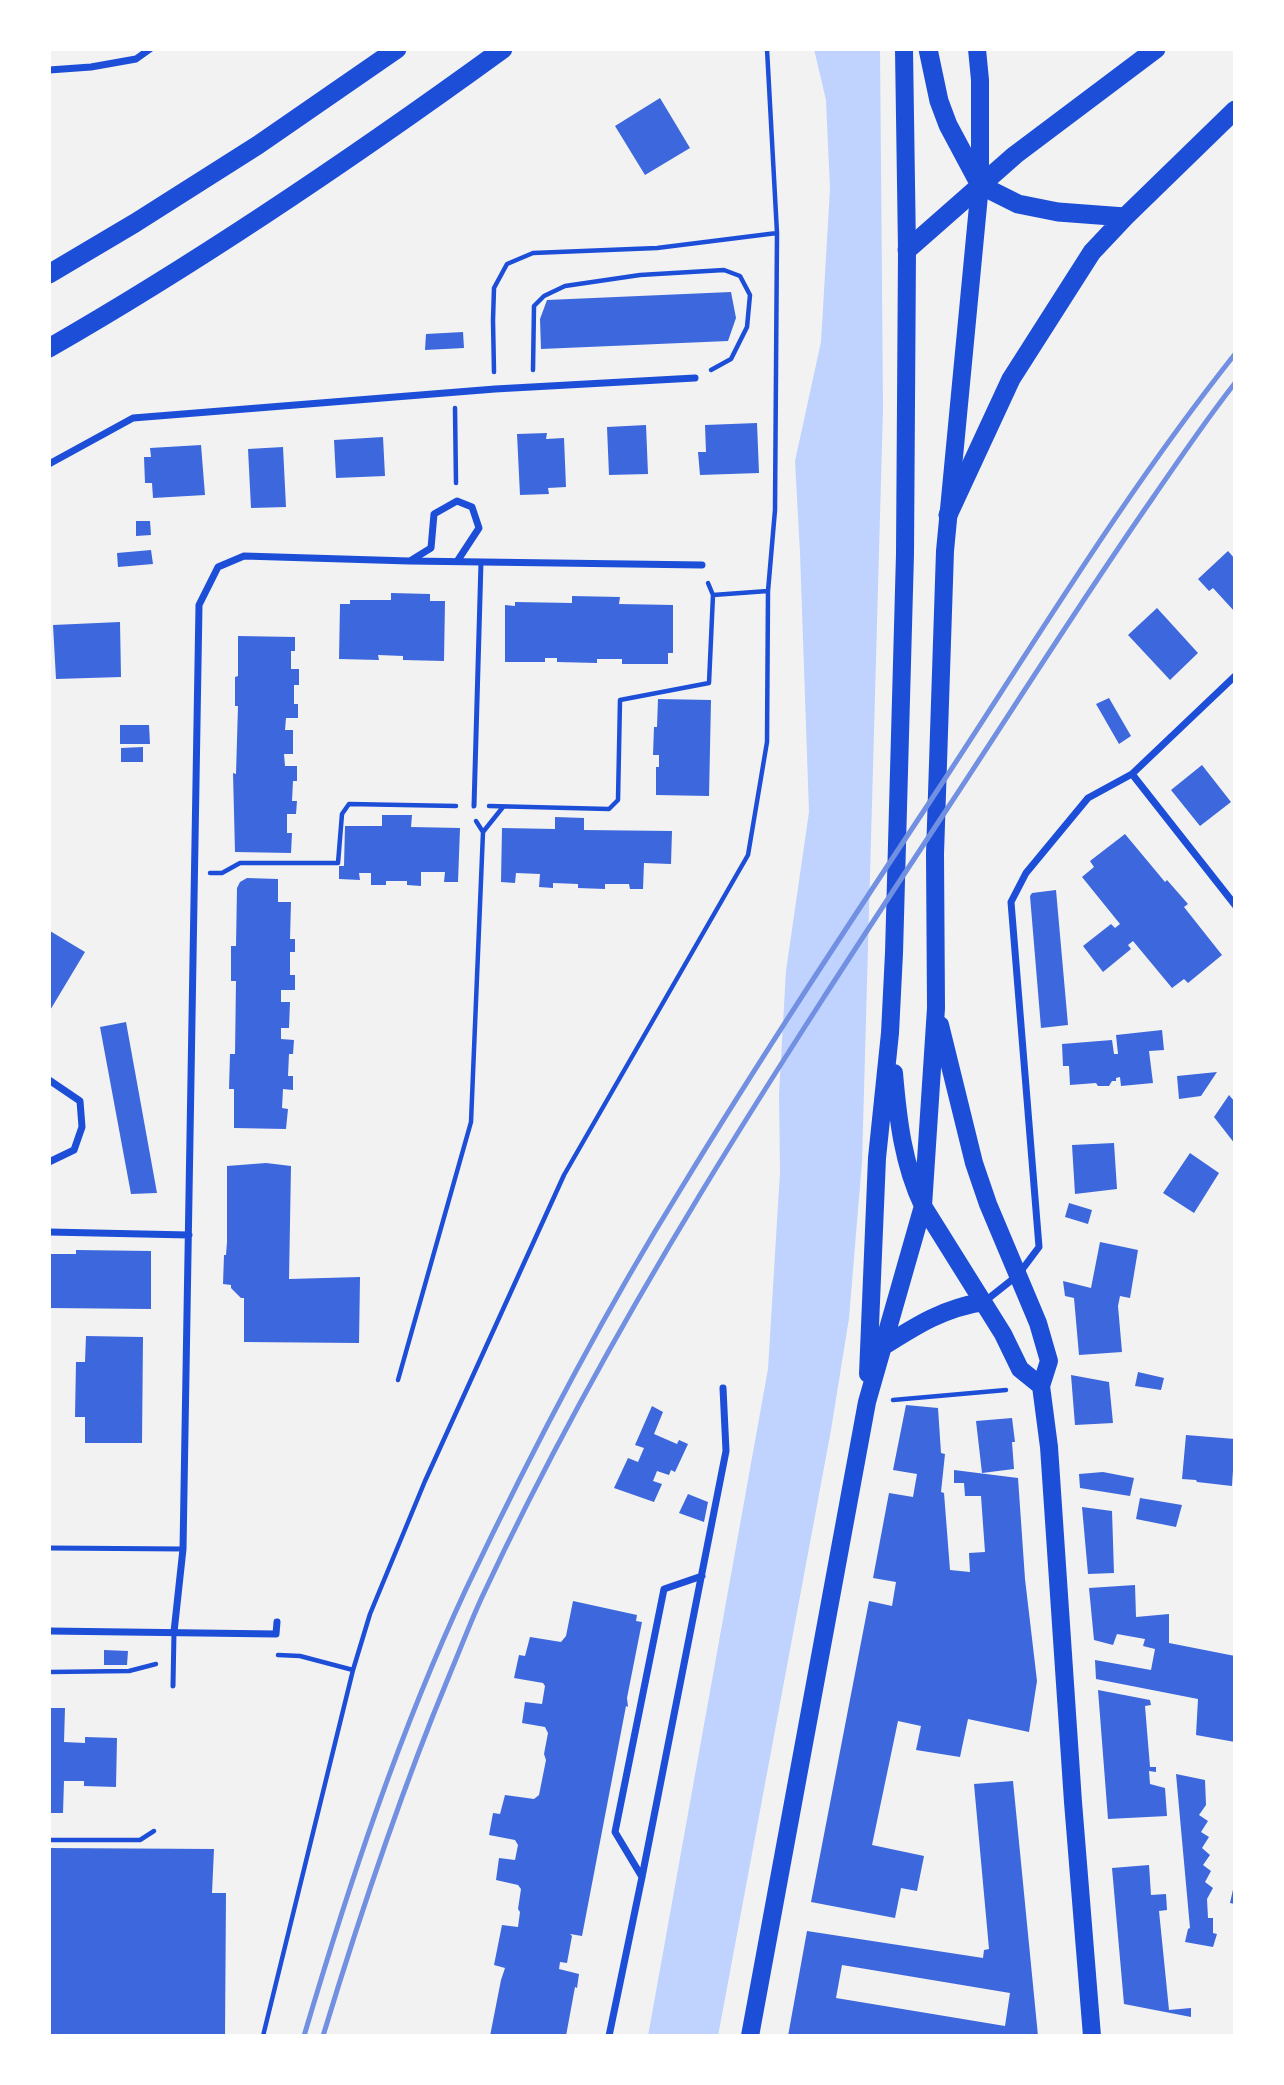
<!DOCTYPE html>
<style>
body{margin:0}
#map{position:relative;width:1284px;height:2085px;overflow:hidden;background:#f2f2f2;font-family:Karla,sans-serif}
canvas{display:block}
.frame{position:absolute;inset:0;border:51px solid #fff;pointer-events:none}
</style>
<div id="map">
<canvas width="1284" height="2085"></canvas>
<div class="frame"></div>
</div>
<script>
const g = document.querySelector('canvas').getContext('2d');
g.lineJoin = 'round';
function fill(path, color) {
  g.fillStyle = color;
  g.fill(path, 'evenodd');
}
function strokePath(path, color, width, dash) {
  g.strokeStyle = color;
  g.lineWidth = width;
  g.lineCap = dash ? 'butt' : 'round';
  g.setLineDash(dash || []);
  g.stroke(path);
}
const water = new Path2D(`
 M814,49H880L883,408L862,1162L849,1318L831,1430L718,2036H648L768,1369L780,1172L779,1094L786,971L809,812L800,553L795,461L821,342L830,189L826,100Z`);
const building = new Path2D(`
 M660,98L690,148L645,175L615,126Z
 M731,292L736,318L728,341L541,349L540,319L547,300Z
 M463,332L464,348L425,350L426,334Z
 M757,423L759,473L700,475L698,452H706L705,425Z
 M646,425L648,474L609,475L607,427Z
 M547,433L546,439L564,438L566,487L548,488L549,494L520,495L517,434Z
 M383,437L385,476L336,478L334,440Z
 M201,445L205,495L153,498L152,483H145L144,457H151L150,448Z
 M283,447L286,507L251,508L248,449Z
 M136,521H150L151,535L136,536Z
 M151,550L153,564L118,567L117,553Z
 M1228,551L1235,559V612L1213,588L1209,591L1198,579Z
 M391,593L430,594V601H445L444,661L403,660V656L378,655L379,660L339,659L340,604H350V600H391Z
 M572,596L620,597L619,604L673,605V653H668V664H622V659H597V663L557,662V658H545V662H505V605L515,606V602L572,603Z
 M1157,608L1198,653L1170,680L1128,635Z
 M120,622L121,677L56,679L53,625Z
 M238,636L295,637V651H291V669H299V685H294V704H298V718H286L285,730H293V754H284L285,766H297V781H293L292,801H297L296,814H287V833H292L291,853L235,852L233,773L236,774L238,706H235V677L238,676Z
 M1109,698L1131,736L1119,744L1096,704Z
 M658,699L711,700L709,796L656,795V767H659V755H653L654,727H657Z
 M120,725H149L150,744H120Z
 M143,747V762H121V748Z
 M1202,765L1231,802L1200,826L1171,790Z
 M382,815H412L411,827L460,828L458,882H444L445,872H421V886L407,885V881H386V885H371V873H359L360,880L339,879V866H344L345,826H382Z
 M555,817L584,818V830L672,831L671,864L644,863L643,889H630L629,884H605V889L578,888V884L553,883V888L539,887L540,874L516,873L515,883L501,882L502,828L555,829Z
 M1125,834L1165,882L1167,880L1188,904L1184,907L1222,955L1188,983L1184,979L1172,988L1133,941L1128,945L1131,949L1103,972L1083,946L1111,924L1115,928L1120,924L1082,877L1094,867L1090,861Z
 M247,878L278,879V902H291L290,939H295V952H290V975H295V990H281V1002H290L289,1028H281V1039L294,1040L293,1054H289L288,1076H293V1090L283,1089L282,1108L288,1109L286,1129L234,1128V1089H229L230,1054H235L236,981H231V946H236L237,888L240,882Z
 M1056,890L1068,1025L1041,1028L1030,896L1032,893Z
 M50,931L85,952L49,1012V933Z
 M126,1022L157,1193L131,1194L100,1027Z
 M1162,1030L1164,1050L1149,1051L1153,1083L1121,1086L1120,1077L1116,1078V1081H1112L1109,1086H1098L1096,1083L1070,1085L1069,1066H1063L1062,1044L1112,1040L1114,1054H1118L1116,1035Z
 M1217,1072L1201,1096L1179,1099L1177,1076Z
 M1229,1095L1235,1102V1144L1214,1117Z
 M1114,1143L1117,1189L1075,1194L1072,1145Z
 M1190,1153L1219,1173L1194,1213L1163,1193Z
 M266,1163L291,1166L289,1279L360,1277L359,1343L244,1342V1298H241L231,1288V1285L223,1284L224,1255H226L227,1242V1166Z
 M1069,1203L1092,1210L1088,1224L1065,1217Z
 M1100,1242L1138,1250L1130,1298L1120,1296L1118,1306L1122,1352L1079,1355L1074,1298L1065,1296L1063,1281L1091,1288Z
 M76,1250L151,1251V1309L49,1308V1254H76Z
 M86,1336L143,1337L142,1443H85V1417H75L76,1362H85Z
 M1138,1372L1164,1378L1161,1390L1135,1386Z
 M1071,1375L1109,1382L1113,1423L1075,1425Z
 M906,1405L938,1408L941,1453L945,1454L941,1492L944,1493L950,1570L970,1572L969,1553L985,1552L981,1496H965L964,1483H954V1470L1018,1478L1025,1579L1037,1681L1029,1732L968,1719L960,1757L916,1750L921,1726L898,1721L872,1845L924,1856L917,1891L901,1888L895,1918L811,1902L869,1601L892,1606L896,1582L873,1578L889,1493L913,1497L917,1474L893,1470Z
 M652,1406L663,1412L654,1434L677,1444L679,1440L688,1444L675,1472L671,1470L669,1475L657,1471L653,1481L662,1484L654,1502L614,1488L628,1458L638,1462L644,1448L635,1445Z
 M1012,1418L1015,1442H1012L1014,1469L982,1473L976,1421Z
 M1186,1435L1235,1439L1232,1486L1197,1482L1196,1480L1182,1479Z
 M1103,1472L1134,1478L1130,1496L1080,1488L1079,1474Z
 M688,1494L708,1502L704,1522L679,1513Z
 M1140,1498L1182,1505L1176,1527L1136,1519Z
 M1082,1507L1112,1511L1114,1573L1088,1574Z
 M1135,1585L1136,1617L1169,1614V1643L1235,1656V1742L1196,1735L1198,1699L1096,1679L1095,1660L1151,1670L1155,1649L1143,1646L1145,1639L1117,1634L1113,1645L1094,1640L1089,1588Z
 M573,1601L637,1615L636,1621L642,1622L627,1698L628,1707L626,1706L582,1936L570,1934L572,1936L567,1963L560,1962L559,1969L579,1974L577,1988L575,1987L566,2036H490L501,1980L505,1968L494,1965L502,1925L518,1927L520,1912L518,1909L521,1889L518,1885L496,1880L499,1858L515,1860L518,1845L515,1840L489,1835L493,1813L500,1814L505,1795L534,1799L539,1795L546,1760L544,1754L548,1733L545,1727L522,1723L525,1702L542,1704L545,1686L543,1683L514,1678L519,1655L525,1656L530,1637L561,1642L566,1636Z
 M104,1650L128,1651L127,1665H104Z
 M1098,1690L1150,1700L1151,1705L1145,1706L1150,1767H1156V1772L1149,1771L1150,1784L1165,1788L1167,1816L1108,1819Z
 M49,1708H65L64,1742L85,1743V1737L117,1738L116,1787L84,1786V1781H64L63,1813H49Z
 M1176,1774L1205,1780L1206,1805L1199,1815L1208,1821L1201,1832L1209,1837L1202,1848L1210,1855L1203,1865L1211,1871L1205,1882L1213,1888L1207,1899L1208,1918H1213V1933L1217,1934L1213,1947L1185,1942L1188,1929L1190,1928Z
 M1013,1781L1038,2036H788L807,1931L983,1958L984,1950L989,1949L974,1784ZM842,1965L1010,1993L1005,2026L836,1998Z
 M49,1848L214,1849L212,1893H226L225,2036H49Z
 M1149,1865L1151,1895L1166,1894L1167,1910L1159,1911L1169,2010L1191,2008V2017L1124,2004L1112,1868Z
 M1234,1885H1235V1904L1230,1903Z`);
const path = new Path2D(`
 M533,370L534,306L544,296L565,286L640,275L724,270L740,276L750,295L747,327L731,359L711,370
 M494,372L493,320L494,288L507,264L533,253L657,248L777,233
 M455,408L456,483
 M708,583L713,595L768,591
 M489,806L609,809L618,800L620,700L709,683L713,595
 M483,832L503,807
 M210,873H222L240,863H338L342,814L349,804L456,806
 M398,1380L471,1122L483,832L476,821
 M893,1400L1006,1390
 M278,1655L300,1656L353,1670
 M49,1672L129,1671L156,1664
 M49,1840H140L154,1831
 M263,2036L353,1670L370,1614L425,1481L564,1175L748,855L767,742L768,591L775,510L777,233L767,49`);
const service = new Path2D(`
 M474,806L481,562
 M49,1548L183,1549
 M173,1686L174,1632`);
const minor = new Path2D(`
 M49,70L91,67L136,59L150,49
 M49,464L133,418L495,389L695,378
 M410,561L431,548L434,514L457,501L472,507L479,528L458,560
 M1132,774L1235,905
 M49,1080L80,1101L82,1127L74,1150L49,1162
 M49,1232L189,1235
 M984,1302L1018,1275L1039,1247L1011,902L1026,873L1088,798L1132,774L1235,676
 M49,1631L276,1634L277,1622
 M174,1632L183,1549L199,605L218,567L244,556L409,561L702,565
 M642,1877L615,1832L664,1589L702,1576
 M609,2036L642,1877L726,1451L723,1388`);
const primary = new Path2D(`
 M940,1025L974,1163L988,1204L1038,1323L1049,1361L1041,1386L1049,1447L1073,1802L1092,2036
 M894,1073C898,1120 903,1164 923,1206L1003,1334L1020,1369L1041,1386
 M884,1346C917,1325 944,1308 983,1302
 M868,1374L877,1158L890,1033L894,953L905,554L907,250L904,49
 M750,2036L867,1402L923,1206L936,1008L935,854L945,551L980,185V80L977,49`);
const trunk = new Path2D(`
 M928,49L939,101L948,125L980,185L1018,204L1058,212L1125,217
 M907,250L1015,155L1156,49
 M49,274L135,223L258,145L397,49
 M49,348C206,258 357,155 503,49
 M948,515L1011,379L1092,252L1125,217L1235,110`);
const rail = new Path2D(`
 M304,2036C349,1884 399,1733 466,1589C531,1452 602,1316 682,1187C761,1057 845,930 929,803C1029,652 1122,496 1235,354
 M323,2036C360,1914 400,1794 449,1676C460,1650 470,1623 482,1597C611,1320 779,1064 947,809C1015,706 1081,601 1152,499C1179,460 1205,421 1235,383`);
fill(water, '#bfd3fe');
fill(building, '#3d67dc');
strokePath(path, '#1d4ed8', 4.5);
strokePath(service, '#1d4ed8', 5);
strokePath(minor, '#1d4ed8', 7);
strokePath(primary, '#1d4ed8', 18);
strokePath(trunk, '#1d4ed8', 19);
strokePath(rail, '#7290e2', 5);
</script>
